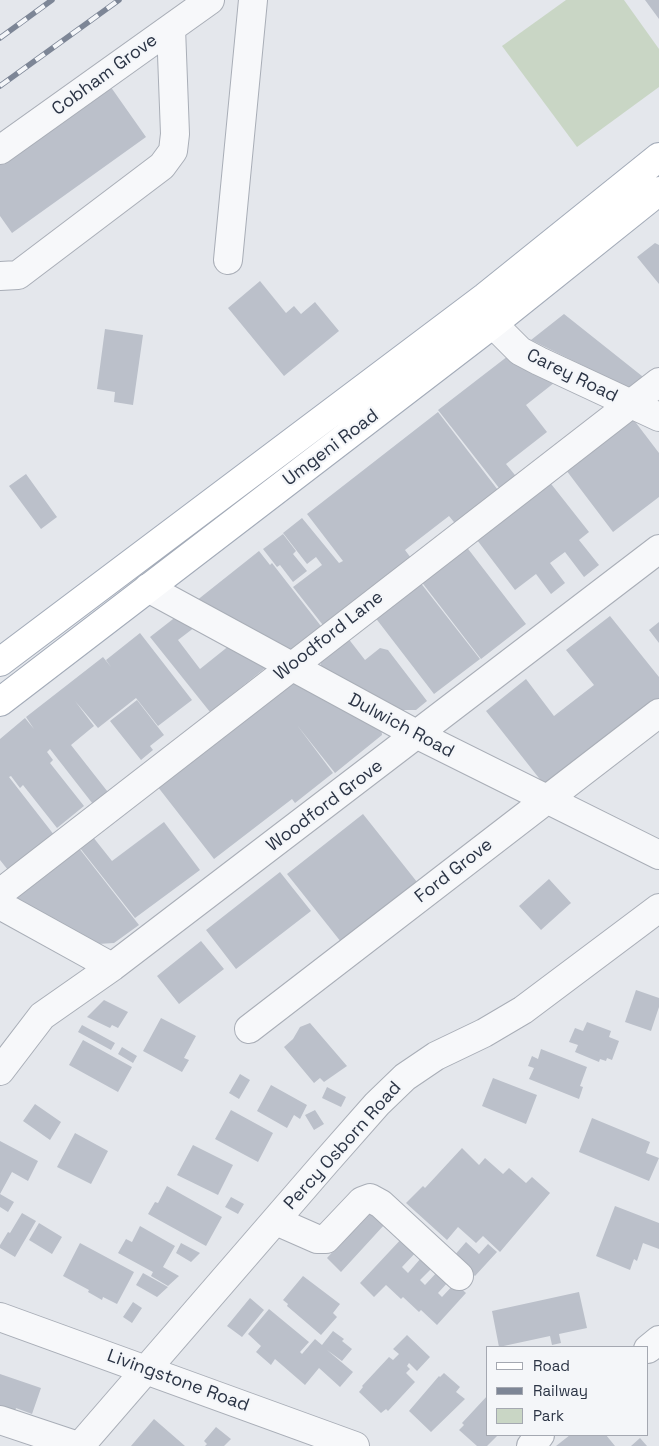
<!DOCTYPE html>
<style>
body{margin:0}
#map{position:relative;width:659px;height:1446px;overflow:hidden;background:#e4e7ec;font-family:"Space Grotesk",sans-serif}
canvas{display:block}
.legend{position:absolute;left:486px;top:1346px;width:162px;height:90px;box-sizing:border-box;background:#f4f6f9;border:1px solid #a4a8b1;margin:0;padding:6px 9px;list-style:none;font-size:15px;color:#2b3445}
.legend li{display:flex;align-items:center;gap:10px;height:25px}
.legend b{width:25px;border:1px solid #a4a8b1}
</style>
<div id="map">
<canvas width="659" height="1446"></canvas>
<ul class="legend">
<li><b style="height:6px;background:#fff"></b>Road</li>
<li><b style="height:6px;background:#7d8696"></b>Railway</li>
<li><b style="height:14px;background:#c9d6c5"></b>Park</li>
</ul>
</div>
<script>
const g = document.querySelector('canvas').getContext('2d');
g.lineJoin = 'round';
function fill(path, color) {
  g.fillStyle = color;
  g.fill(path, 'evenodd');
}
function strokePath(path, color, width, dash) {
  g.strokeStyle = color;
  g.lineWidth = width;
  g.lineCap = dash ? 'butt' : 'round';
  g.setLineDash(dash || []);
  g.stroke(path);
}
function drawText(font, color, halo, rows, align = 'center') {
  g.font = font + ' "Space Grotesk",sans-serif';
  g.lineWidth = 4.5;
  g.setLineDash([]);
  g.textBaseline = 'middle';
  g.strokeStyle = halo;
  g.fillStyle = color;
  for (const [text, x, y, turn = 0] of rows) {
    g.save();
    g.translate(x, y);
    g.rotate((+turn || 0) * Math.PI / 180);
    g.textAlign = isNaN(turn) ? turn : align;
    if (halo) g.strokeText(text, 0, 0);
    g.fillText(text, 0, 0);
    g.restore();
  }
}
const green = new Path2D(`
 M566,0H624L659,49V87L577,147L502,46Z`);
const building = new Path2D(`
 M645,0H659V19Z
 M108,83L146,137L12,233L0,216V160Z
 M655,243L659,245V284L637,257Z
 M260,281L286,313L294,306L301,314L315,302L339,331L284,376L228,308Z
 M564,314L647,380L632,393L584,370L586,367L531,340Z
 M105,329L143,335L133,405L114,402L115,392L97,389Z
 M508,356L559,379L526,405L547,432L506,464L519,480L503,493L438,410Z
 M438,412L501,494L458,527L449,516L405,550L414,562L326,629L293,587L322,565L316,557L307,564L283,533L302,518L339,563L343,561L307,514Z
 M630,415L659,453V497L613,532L563,466Z
 M26,474L57,517L41,529L9,486Z
 M548,480L589,532L579,540L599,565L584,577L565,552L550,563L565,583L551,594L536,574L515,590L474,536Z
 M283,534L296,551L293,554L307,571L293,582L280,565L277,567L263,549Z
 M462,541L526,624L481,659L417,576Z
 M259,551L270,565L272,563L324,630L289,657L191,605Z
 M416,577L480,659L434,694L371,612Z
 M182,612L199,624L178,640L200,669L235,641L274,661L210,712L150,637Z
 M610,616L659,677V701L546,787L486,711L526,679L554,716L594,685L566,650Z
 M659,622V643L649,630Z
 M140,633L192,700L158,726L136,698L98,728L75,701L94,726L71,745L111,796L96,808L50,749L47,752L53,760L50,763L84,806L57,828L23,785L20,788L11,776L9,777L58,840L12,875L0,860V739L25,718L34,729L26,717L103,657L111,667L106,660Z
 M344,633L365,660L380,648L388,650L427,701L416,710H389L325,676L317,654Z
 M293,671L380,717L382,735L335,773L297,725L333,773L295,803L292,799L214,859L154,782Z
 M137,700L164,735L150,746L153,750L141,760L110,721Z
 M363,814L421,887L345,947L287,874Z
 M164,822L200,870L135,918L76,843L89,832L112,861Z
 M75,843L139,925L114,943L98,944L7,895Z
 M280,872L311,911L236,969L206,930Z
 M549,879L571,903L541,930L519,906Z
 M201,941L224,969L179,1004L157,976Z
 M636,990L659,998V1007L651,1031L625,1022Z
 M104,1000L128,1012L118,1028L112,1025L110,1028L87,1017Z
 M161,1018L196,1036L184,1058L189,1060L182,1072L143,1051Z
 M587,1022L611,1031L609,1037L619,1041L612,1060L607,1058L606,1061L600,1059L599,1062L575,1052L578,1045L569,1042L575,1028L583,1031Z
 M310,1023L347,1066L324,1082L320,1078L314,1083L284,1047L293,1039L300,1027Z
 M82,1025L115,1043L111,1050L78,1032Z
 M83,1040L132,1067L118,1092L69,1065Z
 M122,1047L137,1056L133,1063L118,1054Z
 M541,1049L587,1067L580,1086L583,1087L579,1099L529,1079L534,1068L528,1066L532,1056L538,1059Z
 M240,1074L250,1080L239,1099L229,1093Z
 M493,1078L537,1095L526,1124L482,1106Z
 M271,1085L307,1105L300,1119L294,1115L287,1128L257,1111Z
 M327,1087L346,1097L341,1107L322,1098Z
 M35,1104L61,1122L50,1140L23,1121Z
 M231,1110L273,1133L258,1162L215,1139Z
 M315,1110L324,1124L314,1130L305,1115Z
 M592,1118L650,1142L646,1153L659,1158L649,1181L579,1152Z
 M75,1133L108,1151L91,1184L57,1167Z
 M0,1141L38,1161L28,1181L12,1172L0,1194Z
 M193,1145L233,1165L218,1195L177,1175Z
 M462,1148L479,1165L485,1158L503,1174L509,1168L526,1183L532,1177L550,1193L500,1252L483,1236L476,1243L458,1227L447,1240L406,1203L423,1186L425,1188Z
 M167,1186L222,1217L206,1246L148,1214L155,1202L158,1203Z
 M0,1194L14,1202L8,1212L0,1207Z
 M231,1197L244,1204L238,1214L225,1207Z
 M615,1206L659,1223V1249L643,1243L637,1261L634,1259L630,1270L596,1256Z
 M371,1210L385,1224L341,1272L327,1258Z
 M22,1213L36,1221L15,1257L0,1248V1245L8,1232L10,1233Z
 M39,1223L62,1237L52,1254L29,1240Z
 M140,1226L175,1246L163,1267L179,1276L168,1286L151,1276L153,1272L118,1253L126,1239L132,1242Z
 M404,1236L419,1249L402,1267L408,1273L421,1258L432,1268L420,1280L425,1285L438,1271L449,1281L438,1293L442,1297L455,1283L466,1293L437,1325L421,1310L419,1312L403,1297L401,1299L386,1285L374,1297L360,1283Z
 M466,1242L479,1254L488,1244L497,1252L475,1276L453,1257Z
 M80,1243L134,1272L117,1304L103,1297L102,1300L88,1292L89,1290L63,1276Z
 M181,1243L200,1253L191,1262L176,1253Z
 M143,1273L168,1287L157,1297L136,1285Z
 M303,1276L340,1304L333,1313L337,1317L321,1335L287,1306L288,1304L283,1300Z
 M579,1292L587,1328L559,1334L561,1343L552,1345L550,1336L499,1347L492,1311Z
 M250,1298L264,1310L242,1337L227,1326Z
 M133,1302L142,1308L132,1323L123,1317Z
 M269,1309L309,1342L300,1352L302,1354L315,1339L322,1345L333,1331L344,1339L342,1341L352,1349L342,1361L327,1350L353,1372L340,1387L319,1368L305,1385L275,1359L271,1365L256,1352L261,1346L248,1334Z
 M407,1335L430,1357L417,1371L409,1363L407,1366L410,1369L406,1373L415,1382L388,1411L386,1409L381,1413L359,1392L363,1387L362,1386L389,1357L393,1360L399,1354L393,1349Z
 M444,1373L460,1387L456,1392L465,1399L431,1432L409,1411L439,1376L440,1377Z
 M0,1374L41,1388L32,1414L16,1408L13,1418L0,1414Z
 M488,1395V1435H498L487,1446H477L459,1430L464,1425L462,1423Z
 M154,1419L185,1446H131Z
 M216,1427L231,1439L224,1446H205L207,1444L204,1441Z
 M570,1435H606L615,1446H556Z
 M640,1438L647,1446H631Z`);
const minor = new Path2D(`
 M0,150L210,0
 M228,260L253,0
 M0,276L18,275L162,166L173,151L175,134L171,28
 M493,324L520,351L539,361L659,417
 M148,588L418,735L659,855
 M0,893L659,382
 M0,905L112,967
 M249,1029L659,713
 M0,1071L42,1016L112,967L659,549
 M276,1221L317,1239H326L362,1201L370,1198L381,1204L459,1276
 M0,1317L355,1446
 M648,1349L659,1340
 M0,1420L78,1446
 M80,1446L325,1163L377,1104L405,1077L436,1056L484,1033L523,1010L659,908
 M531,1446L540,1435`);
const major = new Path2D(`
 M0,662L485,297L659,157
 M0,702L493,324L659,191`);
const rail = new Path2D(`
 M0,38L52,0
 M0,86L119,0`);
const streetNames = [
 ["Cobham Grove",105,75,-36],
 ["Carey Road",572,376,26],
 ["Umgeni Road",331,448,-37],
 ["Woodford Lane",329,636,-38],
 ["Dulwich Road",401,726,28],
 ["Woodford Grove",325,806,-37],
 ["Ford Grove",454,871,-38],
 ["Percy Osborn Road",343,1146,-48],
 ["Livingstone Road",178,1381,20]
];
fill(green, '#c9d6c5');
fill(building, '#bbc0ca');
strokePath(minor, '#a9aeb7', 30);
strokePath(major, '#a3abb8', 30);
strokePath(minor, '#f7f8fa', 28);
strokePath(major, '#fff', 28);
strokePath(rail, '#7d8696', 5.5);
strokePath(rail, '#f4f6f9', 4, [11]);
drawText('18px', '#2b3445', '#f4f6f9', streetNames);
</script>
